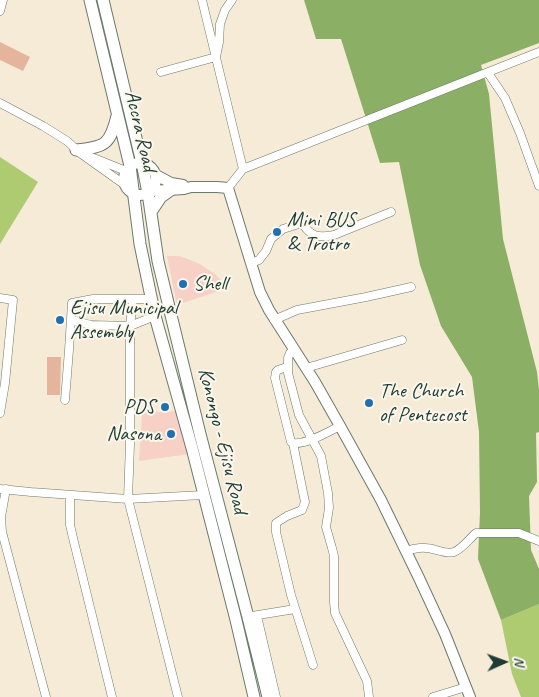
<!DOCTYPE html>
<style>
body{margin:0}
#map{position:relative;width:539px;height:697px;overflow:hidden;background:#f6ebd6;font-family:Caveat,sans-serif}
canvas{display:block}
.north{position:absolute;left:479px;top:637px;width:50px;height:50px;-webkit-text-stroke:4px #fbf7ec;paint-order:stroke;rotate:88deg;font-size:14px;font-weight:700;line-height:20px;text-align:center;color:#1f3d34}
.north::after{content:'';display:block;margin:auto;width:18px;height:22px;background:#1f3d34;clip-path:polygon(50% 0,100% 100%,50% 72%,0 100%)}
</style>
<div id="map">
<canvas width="539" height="697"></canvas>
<div class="north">N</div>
</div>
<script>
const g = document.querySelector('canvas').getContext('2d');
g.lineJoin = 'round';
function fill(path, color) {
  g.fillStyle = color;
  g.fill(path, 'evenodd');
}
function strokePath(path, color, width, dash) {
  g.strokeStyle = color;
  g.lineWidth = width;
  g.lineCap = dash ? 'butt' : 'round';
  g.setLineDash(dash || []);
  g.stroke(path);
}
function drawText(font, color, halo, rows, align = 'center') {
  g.font = font + ' Caveat,sans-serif';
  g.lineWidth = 4;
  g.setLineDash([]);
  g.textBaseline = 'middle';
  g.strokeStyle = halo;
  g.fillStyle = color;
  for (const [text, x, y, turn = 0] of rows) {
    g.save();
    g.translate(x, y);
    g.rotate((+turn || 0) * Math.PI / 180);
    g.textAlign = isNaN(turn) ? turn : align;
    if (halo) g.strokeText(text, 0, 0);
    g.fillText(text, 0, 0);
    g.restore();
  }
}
const built = new Path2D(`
 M167,256H180L200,264L215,274L220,279L225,289L177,305Z
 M177,411L189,454L139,461L142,413Z`);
const green = new Path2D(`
 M0,157L38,182L0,244Z
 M539,604V697H521L512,674L501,620Z`);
const forest = new Path2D(`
 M304,0H539V43L481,65L489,94L503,239L537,372L539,390V432L536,433L537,482L529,496L531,550L539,569V604L501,620L478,559L480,512L479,432L472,377L441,326L420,265L399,162L380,163L341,39H316Z`);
const building = new Path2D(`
 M0,42L30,57L23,71L0,60Z
 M47,357H61L60,395H47Z`);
const minor = new Path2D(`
 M202,0L243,169
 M0,11L3,0
 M161,72L216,57L219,42L220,24L225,10L232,0
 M488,73L505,98L520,133L539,186
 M0,103L43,126L67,141L80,153L125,185
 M91,157L126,171
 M228,188L243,169L539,52
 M251,263L259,260L266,251L271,239L283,229L302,223C311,237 318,238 334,235L391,212
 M0,298L13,300L5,383L0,413
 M133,299L130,326V444L128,499L178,697
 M71,320L91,325L130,326L155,316
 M274,320L297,310L366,297L411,287
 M294,349L290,353L288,358V373L299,415L321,456L328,493L329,508L326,527L332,548L334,556V602L335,613L367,681L369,697
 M287,367L278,370L276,372L275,378L291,442L293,443L305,502L302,510L287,516L276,523V532L291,595L313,665
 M306,368L402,340
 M65,400L69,350L72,303L93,299H151
 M293,443C306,445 328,432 340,426
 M0,489L31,492L128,499L203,495
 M6,489L1,517L2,532L46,697
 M70,495V525L74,542L112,697
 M406,551C413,549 419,547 426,548C434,548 446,555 454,552C462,549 469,539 476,533H519L539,541
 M252,616L295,609
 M257,616L276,697
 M433,697L466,687`);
const major = new Path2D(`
 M124 179a16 16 0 1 1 32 0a16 16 0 1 1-32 0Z
 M156,175L171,183L183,185
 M151,191L184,189L191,187H217L228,188L251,263L260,292L269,310L315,382L340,426L381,500L419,578L445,634L470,697`);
const highway = new Path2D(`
 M90,0L130,166L140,244L155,316L192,448L236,620L254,697
 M103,0L142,163L148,193L158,261L170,311L200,434L248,617L268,697
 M76,150C105,147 110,145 117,116
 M151,212L161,197L172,189`);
const markers = [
 [277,232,5,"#1f6fb2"],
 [183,284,5,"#1f6fb2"],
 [60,320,5,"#1f6fb2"],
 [369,403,5,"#1f6fb2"],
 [165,407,5,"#1f6fb2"],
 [171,434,5,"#1f6fb2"]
];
const streetNames = [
 ["Accra Road",140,131,77],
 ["Konongo - Ejisu Road",222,441,76]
];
const poiNames = [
 ["Mini BUS",287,220],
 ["& Trotro",287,244],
 ["Shell",193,284],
 ["Ejisu Municipal",70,308],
 ["Assembly",70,332],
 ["The Church",379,391],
 ["of Pentecost",379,415],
 ["PDS",155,407,"right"],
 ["Nasona",161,434,"right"]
];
fill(built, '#f7d1c6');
fill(green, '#afcb72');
fill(forest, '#8baf64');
fill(building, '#e4b49c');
strokePath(minor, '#6a7a6d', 9);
strokePath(major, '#6a7a6d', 12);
strokePath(highway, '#6a7a6d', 13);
strokePath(minor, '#fff', 8);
strokePath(major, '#fff', 10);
strokePath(highway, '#fff', 11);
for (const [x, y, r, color] of markers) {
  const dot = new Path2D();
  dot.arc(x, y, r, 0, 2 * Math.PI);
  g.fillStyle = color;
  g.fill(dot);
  strokePath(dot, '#fbf7ec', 2);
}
drawText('21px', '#1f3d34', '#fbf7ec', streetNames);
drawText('21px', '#1f3d34', '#fbf7ec', poiNames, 'left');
</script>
